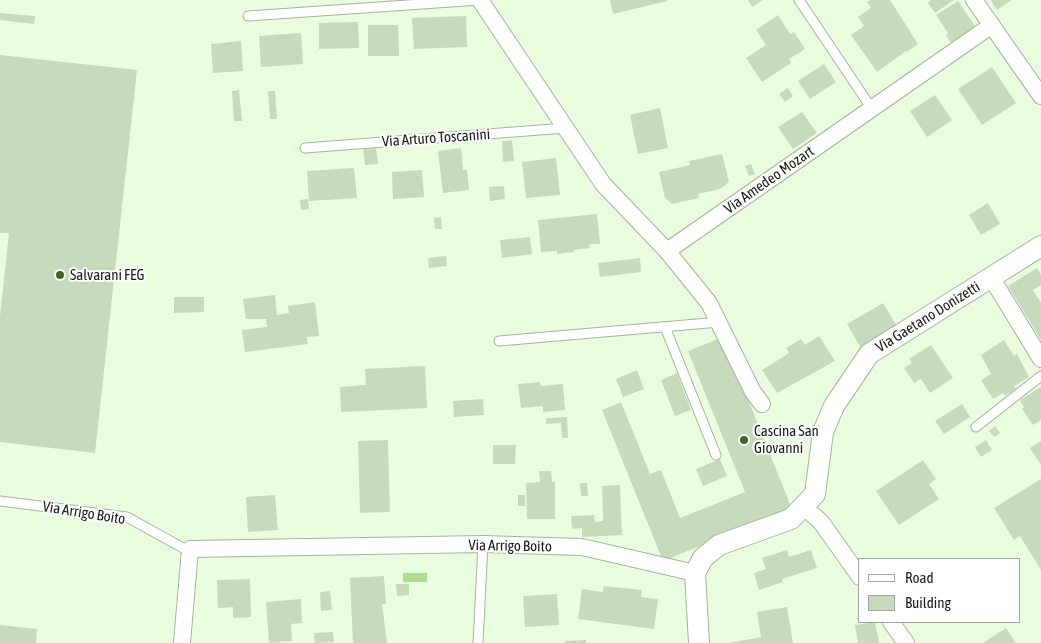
<!DOCTYPE html>
<style>
body{margin:0}
#map{position:relative;width:1041px;height:643px;overflow:hidden;background:#e9fede;font-family:"Asap Condensed",sans-serif}
canvas{display:block}
.legend{position:absolute;left:858px;top:558px;width:162px;height:65px;box-sizing:border-box;background:#fff;border:1px solid #a2a5a1;margin:0;padding:6px 9px;list-style:none;font-size:15px;color:#171e13}
.legend li{display:flex;align-items:center;gap:10px;height:25px}
.legend b{width:25px;border:1px solid #a2a5a1}
</style>
<div id="map">
<canvas width="1041" height="643"></canvas>
<ul class="legend">
<li><b style="height:6px;background:#fff"></b>Road</li>
<li><b style="height:14px;background:#c7dbbc"></b>Building</li>
</ul>
</div>
<script>
const g = document.querySelector('canvas').getContext('2d');
g.lineJoin = 'round';
function fill(path, color) {
  g.fillStyle = color;
  g.fill(path, 'evenodd');
}
function strokePath(path, color, width, dash) {
  g.strokeStyle = color;
  g.lineWidth = width;
  g.lineCap = dash ? 'butt' : 'round';
  g.setLineDash(dash || []);
  g.stroke(path);
}
function drawText(font, color, halo, rows, align = 'center') {
  g.font = font + ' "Asap Condensed",sans-serif';
  g.lineWidth = 4;
  g.setLineDash([]);
  g.textBaseline = 'middle';
  g.strokeStyle = halo;
  g.fillStyle = color;
  for (const [text, x, y, turn = 0] of rows) {
    g.save();
    g.translate(x, y);
    g.rotate((+turn || 0) * Math.PI / 180);
    g.textAlign = isNaN(turn) ? turn : align;
    if (halo) g.strokeText(text, 0, 0);
    g.fillText(text, 0, 0);
    g.restore();
  }
}
const water = new Path2D(`
 M403,573H427V582H403Z`);
const building = new Path2D(`
 M610,0H667V1L613,14Z
 M748,0H763L752,7Z
 M870,0H890L918,44L907,52L906,51L877,72L851,35L864,26L858,17L871,8L867,2Z
 M931,0H954L935,13L928,3Z
 M1012,0L997,10L991,1L992,0Z
 M958,1L975,26L951,43L946,35L948,33L936,15Z
 M0,13L35,16L34,24L0,20Z
 M778,15L790,34L794,32L805,49L789,59L791,63L762,82L746,58L766,45L756,30Z
 M466,16L467,47L414,49L412,18Z
 M358,22L359,48L319,49V23Z
 M368,25H398L399,56H368Z
 M301,33L303,64L261,67L259,36Z
 M241,41L243,71L213,73L211,44Z
 M0,55L137,70L95,453L0,442V316L9,233H0Z
 M824,64L836,82L810,99L798,81Z
 M992,67L1016,103L982,125L958,89Z
 M788,88L793,96L785,102L779,94Z
 M239,90L242,121H234L232,91Z
 M268,91H275L277,119H270Z
 M935,95L952,120L927,137L910,111Z
 M660,108L668,148L638,154L630,115Z
 M802,112L817,133L793,149L778,127Z
 M512,140L514,161L503,162L502,141Z
 M376,148L378,164L365,165L363,149Z
 M461,148L463,170H467L469,190L443,193L438,151Z
 M722,154L729,182L720,189L698,194L699,198L672,204L665,198L659,172L690,165L689,161Z
 M556,158L560,195L526,198L522,162Z
 M751,164L755,174L749,176L745,166Z
 M354,168L357,198L309,201L307,171Z
 M422,170L424,197L393,199L392,172Z
 M504,186L505,199L490,201L489,187Z
 M308,199L309,209L301,210L300,200Z
 M988,203L1000,224L981,235L969,215Z
 M597,214L600,244H589L590,248L574,250V252L557,254V251L541,252L538,220Z
 M441,217L442,229H435L434,218Z
 M530,237L532,254L502,258L500,240Z
 M446,256L447,266L429,268L428,258Z
 M640,258L641,272L600,277L598,263Z
 M1037,268L1041,275V285L1033,290L1041,303V340L1008,286Z
 M275,295L277,315L289,313L288,306L315,302L319,336L307,337L308,344L245,352L242,330L267,327L266,319H246L243,299Z
 M174,297H204V312L174,313Z
 M883,303L898,328L862,350L847,324Z
 M819,336L835,361L777,393L762,370L789,353L786,348L801,339L805,345Z
 M723,337L792,509L663,561L602,410L621,402L650,474L661,470L680,518L745,492L688,351Z
 M1004,340L1014,356L1017,354L1029,377L1014,386L1016,389L1005,396L1003,393L993,399L981,380L991,374L981,355Z
 M931,345L953,378L930,393L921,379L914,383L904,368L912,363L909,359Z
 M425,366L427,408L341,412L340,387L366,385L365,369Z
 M637,370L644,389L623,397L616,379Z
 M677,373L691,410L675,416L661,380Z
 M540,382L541,386L563,384L565,410L543,412V406L521,408L518,384Z
 M1041,387V420L1033,425L1022,409L1024,407L1020,400Z
 M483,399L484,415L454,417L453,401Z
 M962,404L970,417L944,434L935,421Z
 M567,417L568,438H562L561,423L546,424V418Z
 M995,426L1000,433L994,437L989,431Z
 M388,440L390,512L360,513L358,441Z
 M986,440L992,450L981,457L975,447Z
 M1041,441V465L1030,448Z
 M493,445H516L515,464H493Z
 M720,459L727,476L703,486L696,469Z
 M923,460L936,479L929,484L939,499L899,525L876,491Z
 M539,471H551L552,482H555V519H527L526,483L540,482Z
 M1041,479V570L1020,536L1014,540L994,508Z
 M580,483H587L588,496H581Z
 M620,485L622,535L582,537V528L572,529L571,516L594,515L595,522L603,521L602,486Z
 M275,495L278,530L248,532L246,497Z
 M518,495H525V506H518Z
 M787,550L789,557L811,550L817,568L782,579L783,582L759,590L754,573L766,569L762,558Z
 M384,576L386,604H382L387,643H353L350,578Z
 M250,579L251,617L233,618V607L218,608L217,580Z
 M396,584H409V595L397,596Z
 M604,586L642,590L641,597L658,599L654,629L578,619L582,589L603,592Z
 M330,591L332,610L321,611L320,592Z
 M557,594L559,625L525,627L523,596Z
 M301,599L302,623L291,624L292,641L269,643L266,602Z
 M787,607L793,643H729L761,637L757,612Z
 M875,622L879,643H858L855,625Z
 M0,625L37,629L36,643H0Z
 M1006,628L1016,643H983Z
 M333,632L334,642L315,643L314,633Z
 M586,640V643H565V641Z`);
const service = new Path2D(`
 M799,0L872,109
 M248,16L480,0
 M305,148L566,128
 M665,327L716,455
 M499,341L720,322
 M976,427L1041,376
 M0,501L127,517L183,548L190,549
 M478,643L483,544`);
const minor = new Path2D(`
 M480,0L603,184L667,251L709,303L753,392L762,404
 M974,0L1041,96
 M667,251L992,25
 M991,277L1041,359
 M804,507L821,522L860,577
 M891,622L906,643
 M182,643L190,549L483,544L582,547L695,573`);
const tertiary = new Path2D(`
 M699,643L695,573L703,558L719,545L791,519L815,494L823,432L834,406L869,354L1041,246`);
const markers = [
 [60,275,5,"#3f6723"],
 [744,440,5,"#3f6723"]
];
const streetNames = [
 ["Via Arturo Toscanini",436,138,-4],
 ["Via Amedeo Mozart",769,180,-35],
 ["Via Gaetano Donizetti",928,317,-32],
 ["Via Arrigo Boito",84,513,9],
 ["Via Arrigo Boito",510,546,1]
];
const poiNames = [
 ["Salvarani FEG",70,275],
 ["Cascina San",754,431],
 ["Giovanni",754,448]
];
fill(water, '#addc93');
fill(building, '#c7dbbc');
strokePath(service, '#a3b699', 11);
strokePath(minor, '#a3b699', 18);
strokePath(tertiary, '#a3b699', 22);
strokePath(service, '#fff', 9);
strokePath(minor, '#fff', 16);
strokePath(tertiary, '#fff', 20);
for (const [x, y, r, color] of markers) {
  const dot = new Path2D();
  dot.arc(x, y, r, 0, 2 * Math.PI);
  g.fillStyle = color;
  g.fill(dot);
  strokePath(dot, '#fff', 2);
}
drawText('15px', '#171e13', '#fff', streetNames);
drawText('15px', '#171e13', '#fff', poiNames, 'left');
</script>
